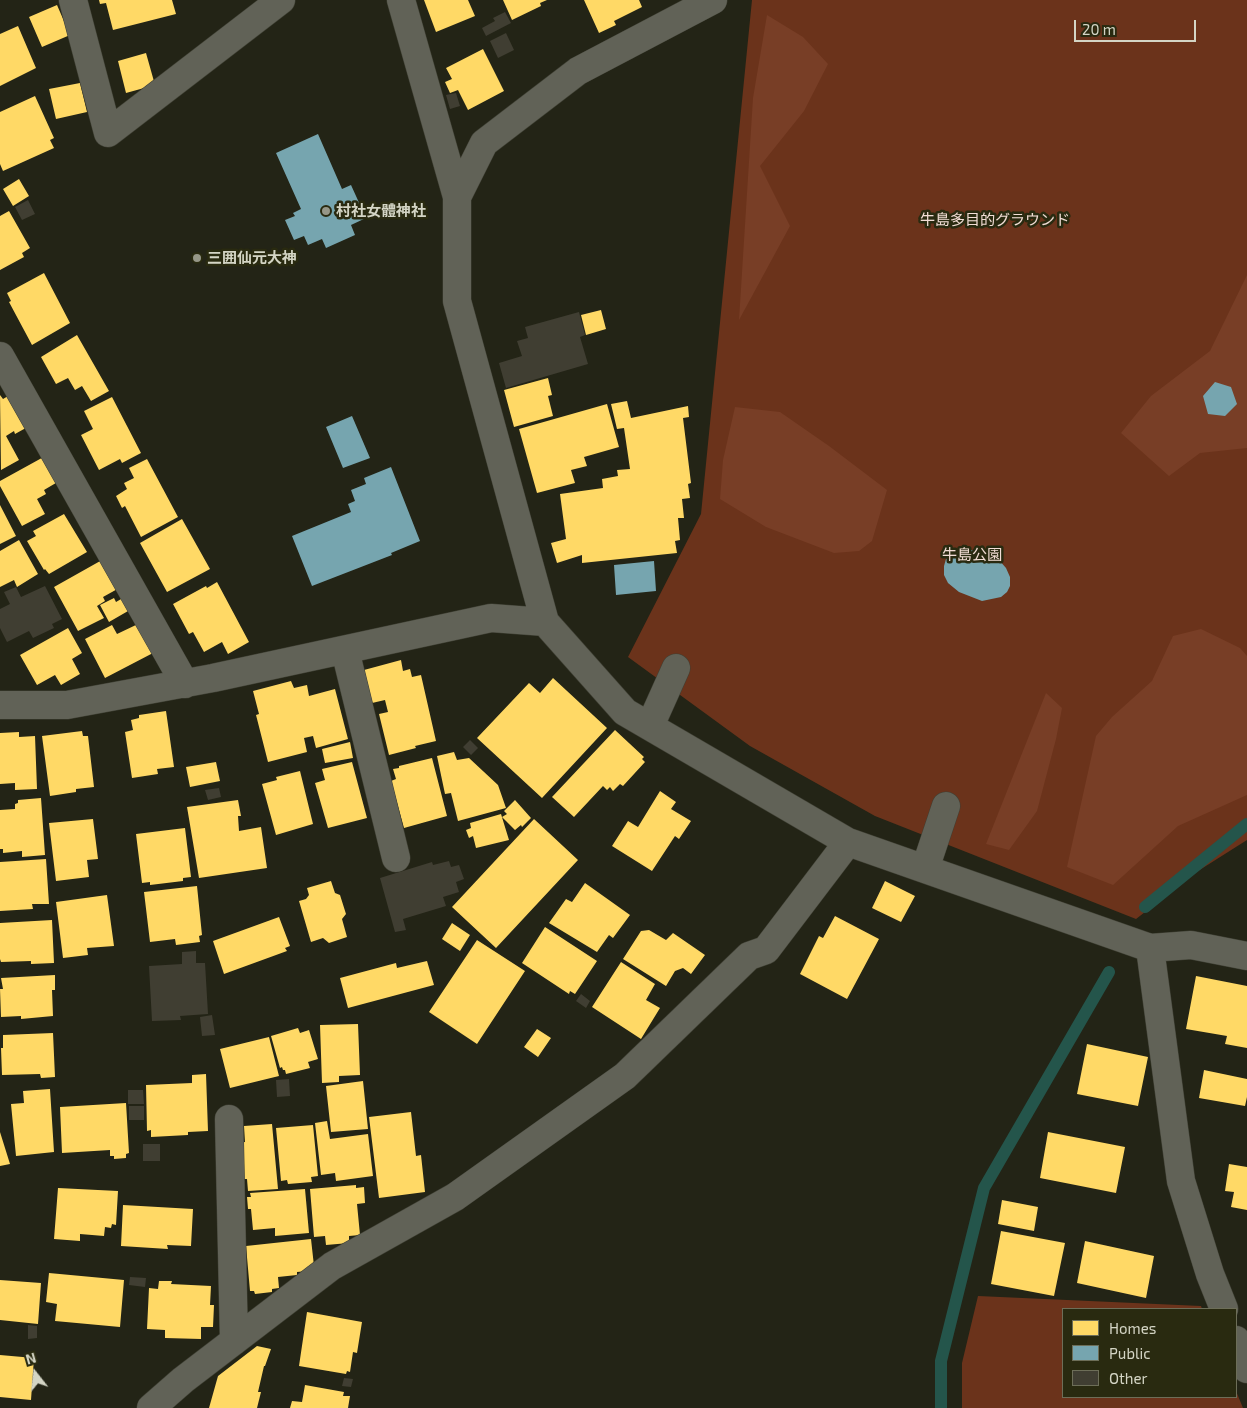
<!DOCTYPE html>
<meta charset="utf-8">
<style>
body{margin:0}
#map{position:relative;width:1247px;height:1408px;overflow:hidden;background:#232416;font-family:"Exo 2",sans-serif}
canvas{display:block}
.legend{position:absolute;left:1062px;top:1308px;width:175px;height:90px;box-sizing:border-box;background:#292a10;border:1px solid #6d6e58;margin:0;padding:6px 9px;list-style:none;font-size:15px;color:#d4d5c5}
.legend li{display:flex;align-items:center;gap:10px;height:25px}
.legend b{width:25px;border:1px solid #6d6e58}
.north{position:absolute;left:10px;top:1348px;width:50px;height:50px;-webkit-text-stroke:4px #292a10;paint-order:stroke;rotate:344deg;font-size:14px;font-weight:700;line-height:20px;text-align:center;color:#d4d5c5}
.north::after{content:'';display:block;margin:auto;width:18px;height:22px;background:#d4d5c5;clip-path:polygon(50% 0,100% 100%,50% 72%,0 100%)}
.scale{position:absolute;left:1074px;top:20px;width:122px;height:22px;box-sizing:border-box;border:2px solid #d4d5c5;border-top:0;padding-left:6px;font-size:15px;line-height:18px;white-space:nowrap;color:#d4d5c5;-webkit-text-stroke:4px #292a10;paint-order:stroke}
</style>
<div id="map">
<canvas width="1247" height="1408"></canvas>
<ul class="legend">
<li><b style="height:14px;background:#ffd966"></b>Homes</li>
<li><b style="height:14px;background:#76a5af"></b>Public</li>
<li><b style="height:14px;background:#403e32"></b>Other</li>
</ul>
<div class="north">N</div>
<div class="scale">20 m</div>
</div>
<script>
const g = document.querySelector('canvas').getContext('2d');
g.lineJoin = 'round';
function fill(path, color) {
  g.fillStyle = color;
  g.fill(path, 'evenodd');
}
function strokePath(path, color, width, dash) {
  g.strokeStyle = color;
  g.lineWidth = width;
  g.lineCap = dash ? 'butt' : 'round';
  g.setLineDash(dash || []);
  g.stroke(path);
}
function drawText(font, color, halo, rows, align = 'center') {
  g.font = font + ' "Exo 2","Noto Sans JP",sans-serif';
  g.lineWidth = 5;
  g.setLineDash([]);
  g.textBaseline = 'middle';
  g.strokeStyle = halo;
  g.fillStyle = color;
  for (const [text, x, y, turn = 0] of rows) {
    g.save();
    g.translate(x, y);
    g.rotate((+turn || 0) * Math.PI / 180);
    g.textAlign = isNaN(turn) ? turn : align;
    if (halo) g.strokeText(text, 0, 0);
    g.fillText(text, 0, 0);
    g.restore();
  }
}
const green = new Path2D(`
 M752,0H1247V840L1198,871L1136,919L875,816L750,746L628,657L701,514Z
 M978,1296L1201,1306L1202,1309H1063V1397H1236V1391L1243,1408H962V1363Z`);
const forest = new Path2D(`
 M767,15L803,37L828,64L804,111L760,166L790,226L739,320L753,98Z
 M1247,275V448L1200,453L1169,476L1121,433L1151,396L1210,351Z
 M735,407L780,412L829,446L887,490L872,541L859,551L834,553L766,527L720,499L723,460Z
 M1201,629L1240,648L1247,656V795L1178,826L1113,885L1067,867L1096,736L1112,717L1152,681L1173,636Z
 M1046,693L1062,708L1056,739L1037,811L1009,850L986,844Z`);
const homes = new Path2D(`
 M99,0H172L176,14L113,30L106,3L100,4Z
 M424,0H468L475,16L436,32Z
 M503,0H547L540,3L541,6L512,20Z
 M584,0H639L642,7L614,21L616,25L599,33Z
 M57,5L70,35L42,47L29,17Z
 M18,26L36,68L0,86V34Z
 M483,49L504,91L468,110L458,90L450,93L445,82L452,79L446,68Z
 M146,53L155,85L126,93L118,61Z
 M80,83L87,112L56,119L49,89Z
 M35,96L54,138L50,140L54,148L3,171L0,164V112Z
 M19,179L29,196L13,206L3,189Z
 M9,211L30,248L22,253L24,257L0,270V216Z
 M44,273L70,323L32,345L9,302L11,301L7,293Z
 M601,310L606,329L586,335L581,315Z
 M77,335L109,391L91,401L82,386L75,390L68,378L56,384L41,357Z
 M548,378L552,395L548,396L553,416L514,427L504,390Z
 M15,392L33,424L15,434L14,431L6,436L19,460L1,470L0,395L3,399Z
 M112,397L141,453L122,463L120,459L99,470L81,435L93,429L84,411Z
 M627,401L631,418L688,406L689,417L683,418L691,483L688,484L690,498L682,499L684,518H678L680,540L675,541L677,553L582,563V555L557,563L551,543L566,539L560,494L603,488L602,479L618,476L617,470L630,469L624,428L617,429L611,404Z
 M607,404L619,447L584,457L587,466L571,470L575,483L537,493L519,429Z
 M49,454L61,480L44,490L46,494L37,499L45,514L22,526L0,486V481Z
 M147,459L178,517L141,537L125,506L122,508L116,496L127,489L124,483L134,478L129,468Z
 M0,505L16,536L0,544Z
 M64,514L87,552L49,574L45,569L44,570L27,541L36,536L33,531Z
 M182,519L210,569L167,592L140,543Z
 M19,540L38,574L17,587L14,580L0,587V551Z
 M102,560L121,587L103,597L105,601L97,606L104,618L78,631L54,587Z
 M217,582L249,642L228,654L222,642L204,652L193,632L189,634L173,604L206,586L207,588Z
 M128,595L135,607L109,622L100,605L114,598L116,602Z
 M138,624L153,653L105,678L85,639L112,625L117,634Z
 M68,628L82,653L72,659L80,674L61,685L55,675L37,685L20,655Z
 M401,660L403,671L410,669L412,677L421,675L436,741L415,746L416,748L389,755L379,714L388,712L385,700L372,703L364,670Z
 M553,678L607,728L542,798L477,738L529,683L540,693Z
 M291,681L294,688L307,685L309,696L335,689L348,739L316,748L313,736L304,738L307,752L268,762L256,715L259,714L253,691Z
 M166,711L174,767L157,769L158,774L132,778L125,732L133,730L131,720L139,718V715Z
 M615,730L644,757L642,759L645,762L623,786L620,784L613,791L610,787L607,790L603,786L574,817L552,797Z
 M82,731L83,736H88L94,787L76,789V792L50,796L42,736Z
 M19,732V737L35,736L37,789L15,790V783L0,784V733Z
 M350,742L353,758L325,763L322,749Z
 M454,752L457,760L469,758L498,785L506,808L458,821L451,793L445,794L437,756Z
 M432,758L447,816L404,828L391,781L396,779L393,769L399,768V766Z
 M216,762L220,781L190,787L186,767Z
 M352,762L367,818L328,828L315,783L325,780L322,769Z
 M300,771L313,824L276,835L262,784L277,780L276,777Z
 M660,791L676,802L671,809L691,821L679,839L675,836L652,871L612,846L628,821L638,827Z
 M41,798L45,855L22,857V851L3,853V849H0V810L15,809V804L18,803V800Z
 M238,800L241,816H238L239,831L261,827L267,868L199,878L187,807Z
 M515,800L531,818L522,827L521,825L515,830L502,817L507,814L504,811Z
 M501,814L509,840L476,848L473,836L469,838L466,830L471,828L470,823Z
 M93,819L98,859L87,860L89,877L56,881L49,823Z
 M534,819L578,860L496,948L452,907Z
 M185,828L191,877L183,878V881L150,885V882L142,883L136,834Z
 M46,859L49,904H32L33,909L0,911V862Z
 M331,881L335,893L340,895L346,914L342,919L347,937L329,943L323,938L311,942L299,901L306,899L309,895L307,888Z
 M885,881L915,896L901,922L872,908Z
 M585,883L630,915L613,938L609,935L597,952L549,923L566,899L572,902Z
 M197,886L202,935L199,936L200,942L176,945L175,939L150,942L144,892Z
 M107,895L114,946L87,948L88,955L63,958L56,902Z
 M835,916L879,939L847,999L800,974L819,936L823,938Z
 M279,917L290,946L285,948L287,951L224,974L213,941Z
 M52,920L54,963L31,964V961L1,962L0,959V923Z
 M452,923L470,935L460,951L442,939Z
 M545,927L597,961L575,994L570,991L569,994L522,963Z
 M649,930L666,940L673,933L705,955L691,974L683,968L675,971L666,986L623,959L641,931Z
 M477,940L525,971L477,1044L429,1012Z
 M427,961L434,985L348,1008L340,978L396,963L397,968Z
 M621,962L655,984L646,1000L660,1008L641,1039L592,1007Z
 M55,975V990H52L53,1016L21,1019V1016L1,1017L0,989H3L1,978Z
 M1196,976L1247,986V1048L1225,1044L1227,1036L1186,1029Z
 M358,1024L360,1075L339,1076V1082L322,1083L320,1025Z
 M298,1028L300,1033L309,1030L318,1059L308,1062L310,1068L286,1074L285,1070H283L282,1067L280,1068L271,1036Z
 M537,1029L551,1038L538,1057L524,1047Z
 M53,1033L55,1077L41,1078L40,1074L2,1075L1,1048H3V1035Z
 M269,1037L279,1076L230,1088L220,1049Z
 M1087,1044L1148,1057L1138,1106L1077,1094Z
 M1204,1070L1247,1079V1097L1245,1106L1199,1098Z
 M206,1074L208,1131L188,1132V1135L151,1137V1130L147,1131L146,1085L192,1083V1075Z
 M363,1081L368,1129L331,1132L326,1086Z
 M50,1089L54,1152L16,1156L11,1104L24,1103L23,1091Z
 M126,1103L129,1153L126,1154V1158L114,1159V1156H110V1150L62,1153L60,1107Z
 M411,1112L416,1156L421,1155L425,1192L379,1198L369,1117Z
 M327,1121L330,1139L368,1134L373,1176L336,1181L335,1173L321,1175L315,1123Z
 M272,1124L278,1189L248,1191L247,1179H241L238,1143L245,1142L244,1126Z
 M313,1125L318,1176L311,1177L312,1182L288,1184L287,1180L281,1181L276,1128Z
 M0,1132L10,1164L0,1166Z
 M1048,1132L1125,1147L1116,1193L1040,1178Z
 M1229,1164L1247,1167V1210L1231,1207L1234,1192L1225,1191Z
 M356,1185V1188L364,1187L365,1203L357,1204L360,1235L349,1236V1243L326,1245L325,1236L314,1237L310,1189Z
 M58,1188L118,1191L116,1225L112,1224L111,1228L105,1227L104,1236L80,1234V1241L54,1239Z
 M305,1189L309,1233L275,1236V1228L253,1230L251,1209H248L247,1197H251L250,1193Z
 M1002,1200L1038,1207L1034,1231L998,1224Z
 M123,1205L193,1209L191,1246L167,1245L168,1249L121,1246Z
 M1001,1231L1065,1243L1054,1296L991,1284Z
 M311,1239L314,1266L307,1267L308,1271L297,1272V1275L278,1277L279,1288L272,1289V1292L255,1294L254,1291H250L246,1246Z
 M1085,1241L1154,1256L1146,1298L1077,1283Z
 M49,1273L124,1280L120,1327L55,1321L57,1304L46,1302Z
 M0,1280L41,1283L38,1324L0,1320Z
 M159,1281H172L171,1284L211,1286L210,1305H214L213,1327H201V1339L165,1338V1330L147,1329L149,1288L158,1289Z
 M307,1312L362,1322L357,1353L353,1352L350,1372L347,1371L346,1374L299,1366Z
 M257,1346L271,1349L265,1366H264L258,1392H261L257,1408H209L218,1376Z
 M0,1355L34,1358L31,1400L0,1397Z
 M305,1385L344,1392L343,1396H350L348,1408H290L292,1401L302,1402Z`);
const public = new Path2D(`
 M318,134L342,189L351,185L366,218L351,225L355,235L326,248L322,239L308,245L304,236L294,240L285,220L295,216L293,213L301,209L276,153Z
 M1215,382L1231,387L1237,404L1225,416L1208,414L1203,396Z
 M352,416L370,458L343,468L326,427Z
 M391,467L420,541L391,553L392,555L312,586L292,536L351,512L348,504L355,501L351,490L366,484L364,478Z
 M963,550H975L989,553L999,560L1006,568L1010,577V586L1007,592L1001,597L982,601L959,592L948,583L944,575V566L946,559L954,553Z
 M654,561L656,591L616,595L614,565Z`);
const stream = new Path2D(`
 M1145,907L1247,824
 M941,1408V1361L984,1188L1109,972`);
const building = new Path2D(`
 M505,12L511,23L486,36L482,28L495,21L493,18Z
 M506,33L514,50L498,58L490,41Z
 M456,93L460,106L450,109L446,95Z
 M28,200L35,214L22,220L15,207Z
 M579,312L585,335L580,337L588,364L506,388L499,363L522,356L517,341L528,338L525,327Z
 M45,586L62,619L52,624L54,628L33,638L29,631L7,642L0,628V609L10,604L4,592L16,587L21,597Z
 M470,740L478,748L471,755L463,747Z
 M219,788L221,797L208,800L205,790Z
 M449,861L451,867L459,865L464,879L456,882L459,892L443,897L446,906L403,919L406,930L395,932L380,878L432,862L433,865Z
 M196,951V963H205L208,1014L180,1016L181,1020L152,1021L149,966L182,964V952Z
 M581,994L590,1001L586,1008L576,1001Z
 M212,1015L215,1035L202,1036L200,1017Z
 M289,1079L290,1096L277,1097L276,1080Z
 M128,1090H143L144,1104H128Z
 M129,1106H144V1120H129Z
 M143,1144H160V1161H143Z
 M130,1277L146,1278L145,1287L129,1285Z
 M28,1325L37,1326V1338L28,1339Z
 M344,1378L353,1379L351,1387L342,1386Z`);
const minor = new Path2D(`
 M73,0L108,133L281,0
 M401,0L457,197V301L545,622L625,712L848,842L1150,948L1191,945L1247,956
 M457,197L484,143L578,71L713,0
 M0,356L185,684
 M345,650L396,858
 M0,705H67L213,678L491,618L545,622
 M650,726L676,668
 M925,869L946,806
 M1150,948L1181,1181L1210,1274L1224,1309
 M229,1119L234,1341
 M1236,1340L1247,1369
 M151,1408L183,1380L332,1266L455,1197L625,1076L749,956L766,950L848,842`);
const markers = [
 [326,211,5,"#969788"],
 [197,258,5,"#969788"]
];
const poiNames = [
 ["村社女體神社",336,211],
 ["三囲仙元大神",207,258]
];
const parkNames = [
 ["牛島多目的グラウンド",995,220],
 ["牛島公園",972,555]
];
fill(green, '#6b331b');
fill(forest, '#783e26');
fill(homes, '#ffd966');
fill(public, '#76a5af');
strokePath(stream, '#24554b', 12);
fill(building, '#403e32');
strokePath(minor, '#404135', 29);
strokePath(minor, '#616257', 28);
for (const [x, y, r, color] of markers) {
  const dot = new Path2D();
  dot.arc(x, y, r, 0, 2 * Math.PI);
  g.fillStyle = color;
  g.fill(dot);
  strokePath(dot, '#292a10', 2);
}
drawText('bold 15px', '#d4d5c5', '#292a10', poiNames, 'left');
drawText('15px', '#f2ddd5', '#292a10', parkNames);
</script>
